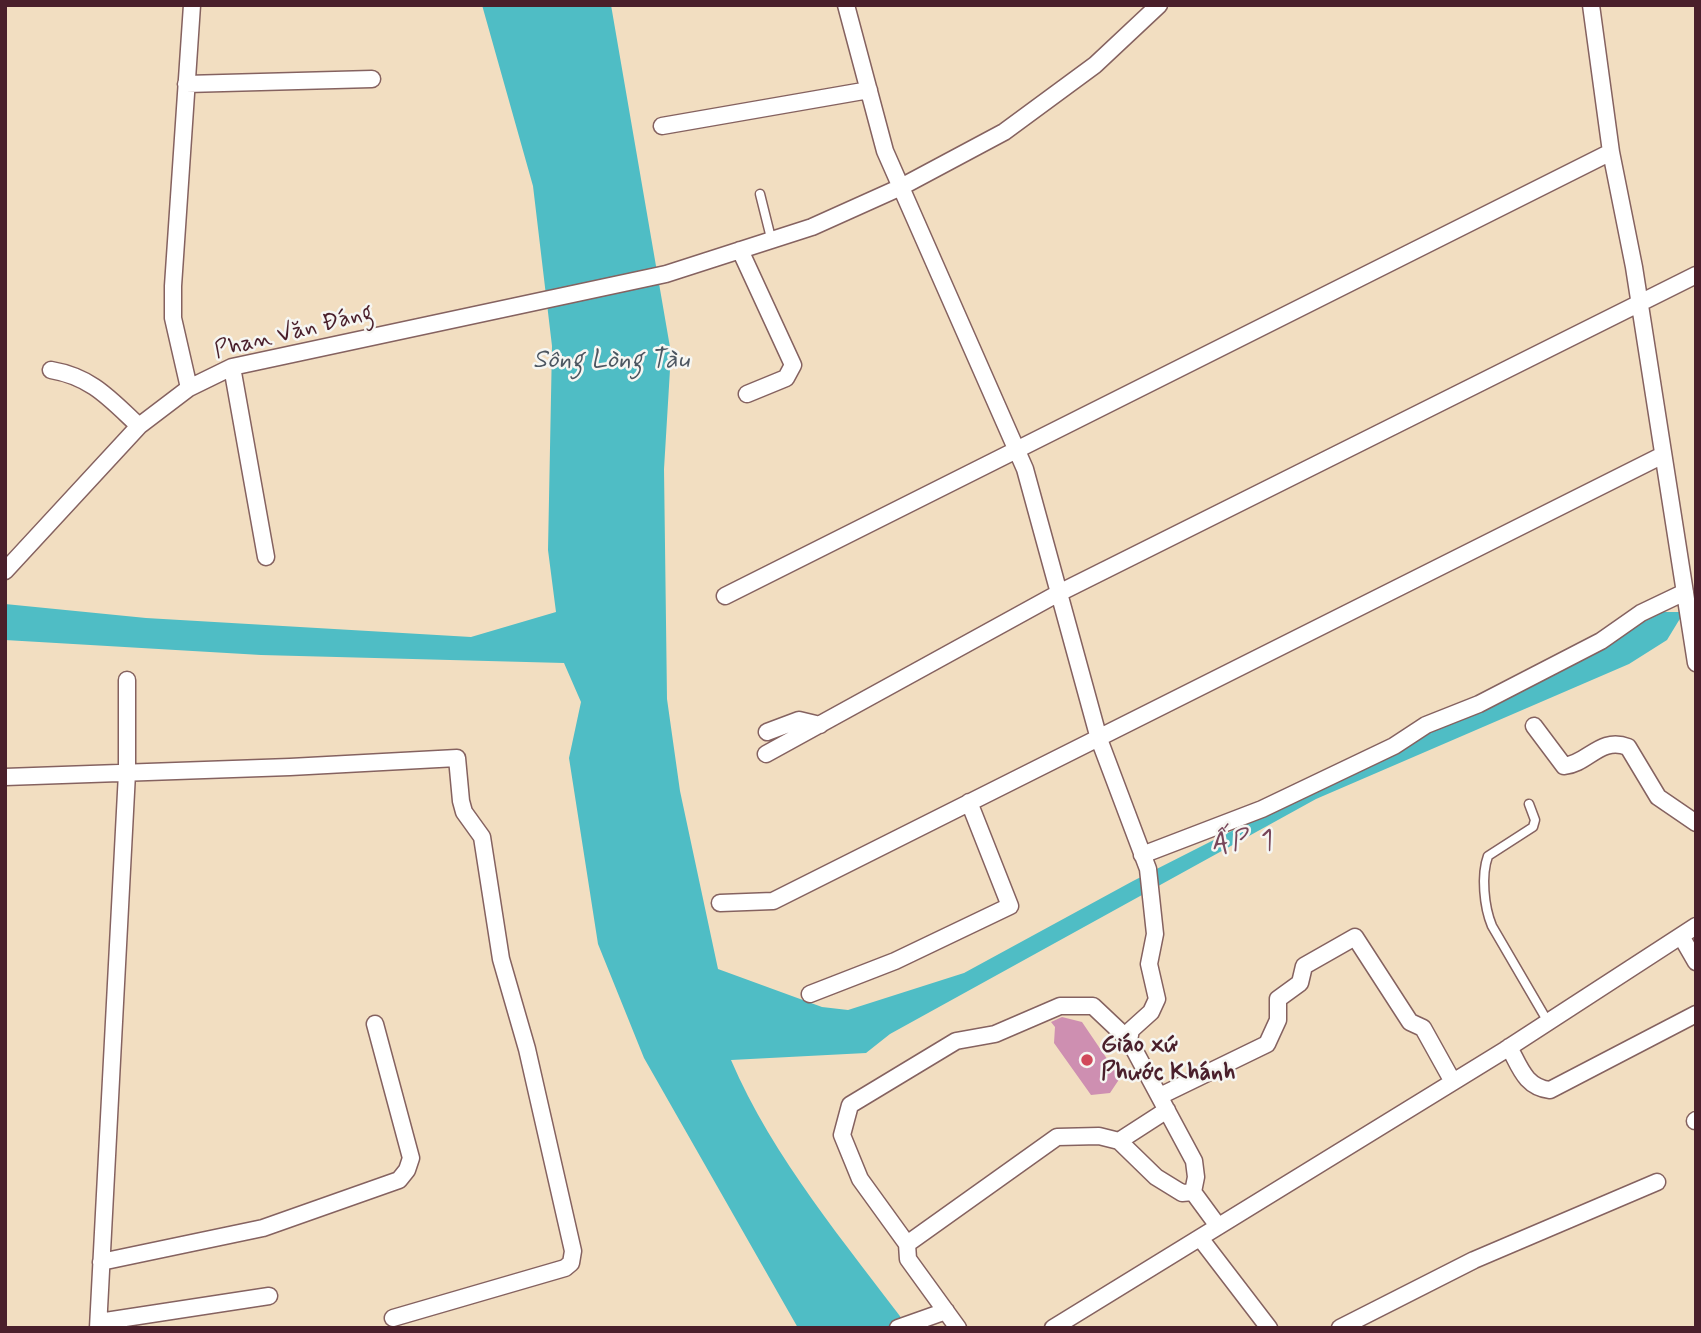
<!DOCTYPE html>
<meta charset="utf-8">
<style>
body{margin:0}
#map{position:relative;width:1701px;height:1333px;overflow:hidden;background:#f2dec1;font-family:Mynerve,sans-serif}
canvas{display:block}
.frame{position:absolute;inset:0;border:7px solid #4a1f2b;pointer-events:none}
</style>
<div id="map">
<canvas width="1701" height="1333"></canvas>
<div class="frame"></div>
</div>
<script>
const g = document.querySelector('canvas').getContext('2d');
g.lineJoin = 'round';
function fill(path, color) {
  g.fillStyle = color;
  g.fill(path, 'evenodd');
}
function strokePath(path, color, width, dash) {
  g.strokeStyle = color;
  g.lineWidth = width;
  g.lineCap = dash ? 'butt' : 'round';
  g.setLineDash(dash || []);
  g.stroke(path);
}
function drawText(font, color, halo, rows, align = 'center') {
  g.font = font + ' Mynerve,sans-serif';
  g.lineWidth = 5;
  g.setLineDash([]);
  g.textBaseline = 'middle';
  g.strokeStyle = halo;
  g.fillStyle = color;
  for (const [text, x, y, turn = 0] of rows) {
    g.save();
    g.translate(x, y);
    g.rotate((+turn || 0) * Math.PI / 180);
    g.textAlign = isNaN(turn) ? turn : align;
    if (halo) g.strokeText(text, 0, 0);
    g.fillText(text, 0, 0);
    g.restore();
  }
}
const water = new Path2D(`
 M482,5H611L671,353L664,469L667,699L680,791L718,969L822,1007L848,1010L964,973L1133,881L1663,612H1684L1667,640L1629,664L1316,799L890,1034L866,1053L731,1060C773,1158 846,1244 909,1328H798L644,1058L598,944L569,758L581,702L564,663L261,655L5,640V604L146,618L471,637L556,612L548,550L552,346L533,186Z`);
const building = new Path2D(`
 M1062,1017L1082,1022L1120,1078L1110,1093L1091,1095L1054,1043L1055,1027L1051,1022Z`);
const lane = new Path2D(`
 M760,194L771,238
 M1529,804L1535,820L1533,827L1488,856C1481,875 1484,907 1492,926L1548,1022`);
const street = new Path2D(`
 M846,5L885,151L1025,469L1099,739L1148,869L1155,934L1149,964L1157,999L1151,1012L1131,1030L1129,1040L1194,1161L1196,1177L1193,1192
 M1591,5L1611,152L1634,267L1696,663
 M186,84L372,79
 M662,126L869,90
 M740,250L793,365L786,378L747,394
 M232,367L266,557
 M51,370C92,377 110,399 139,426
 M189,388L173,318V286L192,5
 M5,571L139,426L189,388L232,367L666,274L812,227L901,187L1004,132L1095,65L1159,5
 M725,596L1611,152
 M1534,726L1564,766C1588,764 1600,736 1628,747L1658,797L1696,823
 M767,732L799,720L820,725
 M766,754L1057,594L1696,275
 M5,777L290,767L457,758L461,801L464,812L482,837L501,959L527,1049L573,1251L571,1263L565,1268L393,1318
 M1142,855L1262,809L1394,746L1426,725L1479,704L1601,641L1641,613L1685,592
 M720,903L773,901L1663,455
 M1681,936L1696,962
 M810,994L895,961L1010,906L969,802
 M1509,1047C1520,1067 1525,1087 1550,1090L1696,1014
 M1160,1096L1267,1044L1278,1020V999L1300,983L1304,966L1355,937L1410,1022L1423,1028L1453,1082
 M1695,1121L1696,1120
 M1119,1141L1167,1110
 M1200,1238L1269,1328
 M907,1244L860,1179L842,1135L850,1105L956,1041L995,1034L1060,1006H1093L1129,1040
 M101,1262L263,1228L399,1180L407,1170L411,1158L375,1024
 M99,1322L269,1296
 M98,1328L127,773V680
 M898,1328L946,1311
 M958,1328L908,1259L907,1244L1057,1137L1099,1136L1119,1141L1156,1177L1182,1193L1193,1192L1218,1226
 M1053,1328L1505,1050L1696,926
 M1340,1328L1474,1260L1657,1182`);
const markers = [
 [1087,1060,7,"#d1495b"]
];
const streetNames = [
 ["Phan Văn Đáng",294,333,-14]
];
const poiNames = [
 ["Giáo xứ",1101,1046],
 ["Phước Khánh",1101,1074]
];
const waterNames = [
 ["Sông Lòng Tàu",611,362]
];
const quarterNames = [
 ["ẤP 1",1244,843]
];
fill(water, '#4fbdc5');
fill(building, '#ce8fb1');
strokePath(lane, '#856260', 11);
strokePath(street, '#856260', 19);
strokePath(lane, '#fff', 8);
strokePath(street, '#fff', 16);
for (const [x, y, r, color] of markers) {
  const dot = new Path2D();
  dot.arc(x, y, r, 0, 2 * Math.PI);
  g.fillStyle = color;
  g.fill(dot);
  strokePath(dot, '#f6f6f2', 2.5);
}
drawText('24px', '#4a1f2b', '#f6f6f2', streetNames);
drawText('bold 24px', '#4a1f2b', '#f6f6f2', poiNames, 'left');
drawText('italic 26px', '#4c5661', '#f6f6f2', waterNames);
g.letterSpacing = '2px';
drawText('28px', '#78465a', '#f6f6f2', quarterNames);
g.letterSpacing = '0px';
</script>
